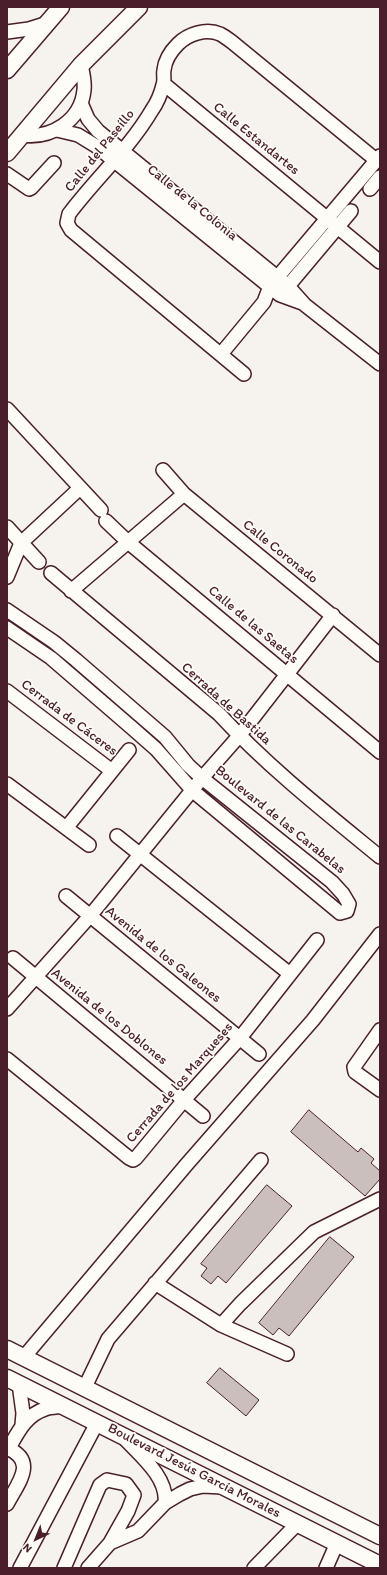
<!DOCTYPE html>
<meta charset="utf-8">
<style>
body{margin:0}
#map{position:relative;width:387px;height:1575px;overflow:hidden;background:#f6f3ef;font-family:Itim,sans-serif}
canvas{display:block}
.frame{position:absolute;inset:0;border:8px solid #4a1f2b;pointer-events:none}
.north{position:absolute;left:16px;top:1519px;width:40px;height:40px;-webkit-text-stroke:3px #fdfcf7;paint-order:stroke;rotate:223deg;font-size:11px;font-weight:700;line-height:16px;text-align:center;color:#4a1f2b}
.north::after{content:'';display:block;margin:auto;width:14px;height:18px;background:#4a1f2b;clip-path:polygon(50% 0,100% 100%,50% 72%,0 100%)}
</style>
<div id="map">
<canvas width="387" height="1575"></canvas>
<div class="frame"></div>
<div class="north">N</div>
</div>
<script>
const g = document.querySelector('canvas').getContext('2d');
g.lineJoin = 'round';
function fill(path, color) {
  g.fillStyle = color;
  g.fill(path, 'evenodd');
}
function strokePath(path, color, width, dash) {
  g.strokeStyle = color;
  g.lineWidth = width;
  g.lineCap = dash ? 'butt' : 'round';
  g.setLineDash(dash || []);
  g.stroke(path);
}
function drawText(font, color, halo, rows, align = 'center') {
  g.font = font + ' Itim,sans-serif';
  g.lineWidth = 3.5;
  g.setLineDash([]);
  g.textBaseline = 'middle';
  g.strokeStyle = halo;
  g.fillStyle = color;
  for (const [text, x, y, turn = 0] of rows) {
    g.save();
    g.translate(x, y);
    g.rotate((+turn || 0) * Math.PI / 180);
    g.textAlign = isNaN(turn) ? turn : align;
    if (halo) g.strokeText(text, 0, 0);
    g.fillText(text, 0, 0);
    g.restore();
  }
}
const building = new Path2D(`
 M309,1110L358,1152L361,1148L374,1159L371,1163L380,1171V1179L365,1196L291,1132Z
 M267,1185L292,1206L226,1283L218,1276L211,1284L201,1276L207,1268L201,1264Z
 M330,1237L354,1257L289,1336L279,1328L273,1335L259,1323Z
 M220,1368L259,1400L246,1416L207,1383Z`);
const minor = new Path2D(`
 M7,32L29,29L45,24
 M164,84L380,262
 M81,103L88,119L98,131L288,286L305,305L380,364
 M57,130L78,135L96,146L280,295L302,303
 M22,135C51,139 81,121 84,90C85,81 83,74 81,65
 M7,174L29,189L31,188L54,163
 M370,189L380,177
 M283,292L351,211
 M221,354L264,302L270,286L380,156
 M244,374L71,230L67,223L69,214C96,178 129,149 152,110C157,103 161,93 163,85C165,80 163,75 164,70C165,60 171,51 178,44C188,34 206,28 220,34C224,36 228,39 232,42L376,160
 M7,409L101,510
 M163,470L184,494L380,655
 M106,521L128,542L380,752
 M7,527L39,562
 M51,573L219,714C268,767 325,812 380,857
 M7,577L21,543L80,488
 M71,591L184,494
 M7,610L54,642L76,660L165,737L188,765L202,778L332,882L343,894L349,904L347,911L340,913L193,791L156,749L131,727L51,658L7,628
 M7,691L112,771
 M7,784L89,845
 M67,827L129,750
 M117,836L290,974
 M66,896L259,1054
 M13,958L203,1116
 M7,1009L90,916L202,778L239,736L333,615
 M380,1030L354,1067L355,1072L380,1090
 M7,1059L129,1158L133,1160L136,1158L184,1100L240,1038L317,940
 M155,1283L221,1325L240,1304L314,1232L380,1199
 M221,1325L287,1354
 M24,1357L187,1164L313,1020L380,934
 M19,1384L23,1413L22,1425
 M85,1387L108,1339L261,1160
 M126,1440C141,1456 168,1478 165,1503
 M7,1448C38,1461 18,1483 7,1504
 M9,1448C18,1432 26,1415 45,1409C50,1407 58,1407 64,1406
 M20,1568L97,1423
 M64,1568L100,1485L107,1480L126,1484L134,1495L128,1511L110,1543
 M88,1568L110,1543L138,1531L165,1503L180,1494L190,1489L203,1486L222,1487
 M254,1568L298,1523
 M326,1568L337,1543`);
const major = new Path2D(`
 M7,70L61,7
 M7,153L81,65L139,7
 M7,1349L380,1536
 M7,1378L380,1565`);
const streetNames = [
 ["Calle Estandartes",256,139,39],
 ["Calle del Paseíllo",100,151,-51],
 ["Calle de la Colonia",192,203,39],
 ["Calle Coronado",280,552,39],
 ["Calle de las Saetas",253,625,40],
 ["Cerrada de Bastida",226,704,42],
 ["Cerrada de Cáceres",69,718,37],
 ["Boulevard de las Carabelas",280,820,39],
 ["Avenida de los Galeones",163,955,39],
 ["Avenida de los Doblones",109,1017,39],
 ["Cerrada de los Marqueses",180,1083,-49],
 ["Boulevard Jesús García Morales",194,1471,27]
];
fill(building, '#cbbfbe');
strokePath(building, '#4a1f2b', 1);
strokePath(minor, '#4a1f2b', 16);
strokePath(major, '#4a1f2b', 19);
strokePath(minor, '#fdfcf7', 13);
strokePath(major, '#fdfcf7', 16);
drawText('14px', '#4a1f2b', '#fdfcf7', streetNames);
</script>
